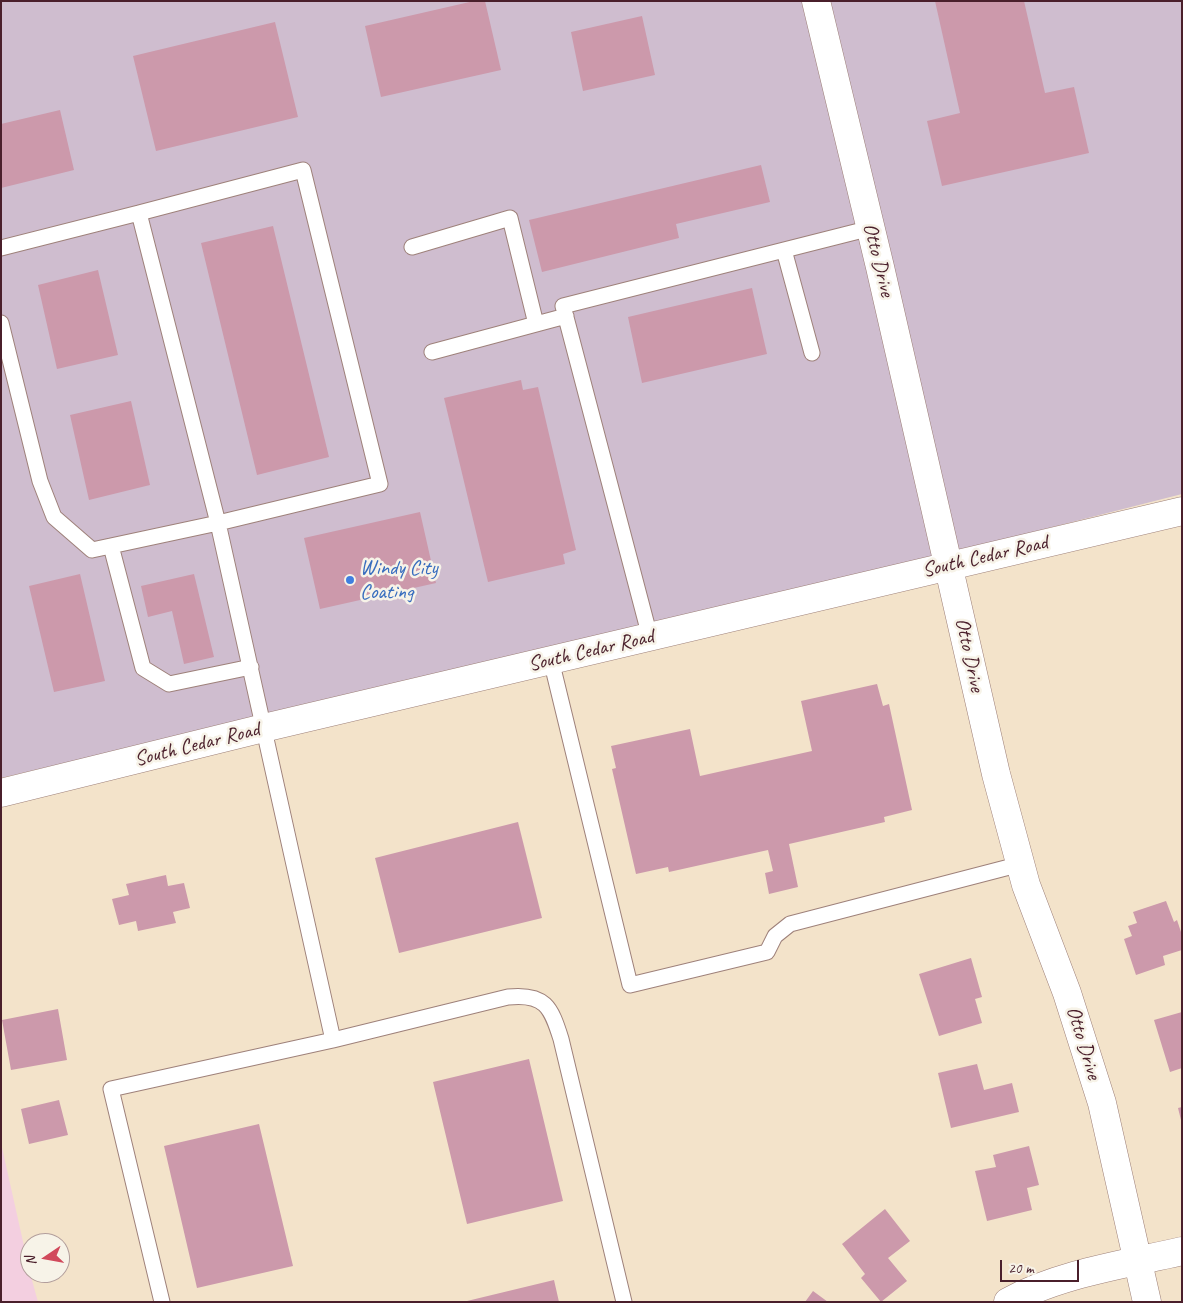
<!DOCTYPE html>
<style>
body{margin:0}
#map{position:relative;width:1183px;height:1303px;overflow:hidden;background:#f3e3ca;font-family:Caveat,sans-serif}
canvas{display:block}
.frame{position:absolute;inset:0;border:2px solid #4a1f2b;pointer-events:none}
.north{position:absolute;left:20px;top:1233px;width:50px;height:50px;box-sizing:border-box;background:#f7f3e8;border:1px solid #b29e9c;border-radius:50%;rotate:258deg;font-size:14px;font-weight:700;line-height:20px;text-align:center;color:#4a1f2b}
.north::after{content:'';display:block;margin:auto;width:18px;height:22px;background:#d1495b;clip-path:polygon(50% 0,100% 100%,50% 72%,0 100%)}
.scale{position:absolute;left:1000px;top:1260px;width:79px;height:22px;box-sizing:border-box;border:2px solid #4a1f2b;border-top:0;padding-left:6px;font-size:15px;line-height:18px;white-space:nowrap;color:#4a1f2b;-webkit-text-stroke:4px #f7f3e8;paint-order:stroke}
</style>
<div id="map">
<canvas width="1183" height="1303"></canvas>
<div class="frame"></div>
<div class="north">N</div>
<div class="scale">20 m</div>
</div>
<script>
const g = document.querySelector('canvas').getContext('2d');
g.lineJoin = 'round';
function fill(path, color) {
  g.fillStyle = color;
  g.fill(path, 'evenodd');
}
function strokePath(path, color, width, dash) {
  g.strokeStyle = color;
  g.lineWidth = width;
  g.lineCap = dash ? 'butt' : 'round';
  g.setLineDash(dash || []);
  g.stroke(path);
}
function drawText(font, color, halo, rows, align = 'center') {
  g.font = font + ' Caveat,sans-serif';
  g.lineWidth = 5;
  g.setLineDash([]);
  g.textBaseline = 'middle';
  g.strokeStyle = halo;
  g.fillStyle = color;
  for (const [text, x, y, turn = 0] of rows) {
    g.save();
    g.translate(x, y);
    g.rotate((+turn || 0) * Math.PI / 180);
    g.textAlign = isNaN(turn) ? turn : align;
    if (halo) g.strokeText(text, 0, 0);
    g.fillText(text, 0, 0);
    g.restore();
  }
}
const built = new Path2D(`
 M1,1143L30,1273L38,1302H1Z`);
const industrial = new Path2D(`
 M1,1H1182V494L935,557L1,778Z`);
const building = new Path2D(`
 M474,1H485L501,70L381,97L365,26Z
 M935,1H1024L1045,93L1074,87L1089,153L942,186L927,121L960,113Z
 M642,16L655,75L583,91L571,32Z
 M275,22L298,117L156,151L133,56Z
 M60,110L74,170L1,188V124Z
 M761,165L770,202L676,224L679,238L542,272L529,220Z
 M273,226L329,457L257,475L201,243Z
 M98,270L118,355L57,369L38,285Z
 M752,288L767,354L642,383L628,317Z
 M521,380L523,390L538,387L576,550L563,554L565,564L488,582L444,398Z
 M131,401L150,485L89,500L70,415Z
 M420,512L436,583L320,609L304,538Z
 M80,574L105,681L54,692L29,586Z
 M194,574L214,657L184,664L172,611L148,617L141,586Z
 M877,684L883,706L889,704L912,810L884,817L885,822L789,844L798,887L769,894L765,873L773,871L768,850L669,872L668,867L636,874L612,769L616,768L611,746L690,729L700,776L812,751L801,701Z
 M518,822L542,918L399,953L375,858Z
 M166,875L168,886L184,883L190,908L173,912L176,923L138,931L136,921L119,925L112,899L129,895L126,884Z
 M1166,901L1174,922L1177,920L1182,935V950L1163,956L1165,965L1136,975L1124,939L1132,936L1128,926L1137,923L1133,912Z
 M971,958L982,997L975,999L982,1023L939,1036L919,974Z
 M58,1009L67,1060L11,1070L2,1020Z
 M1182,1012V1068L1170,1072L1154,1020Z
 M529,1059L563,1201L467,1224L433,1082Z
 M977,1064L984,1090L1012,1083L1019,1112L951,1128L938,1073Z
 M59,1100L68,1135L29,1144L21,1109Z
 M1182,1107V1120H1181L1178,1108Z
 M259,1124L293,1266L197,1288L164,1146Z
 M1029,1146L1039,1185L1027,1188L1032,1210L987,1221L975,1171L996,1167L993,1155Z
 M885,1209L910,1241L888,1258L907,1281L881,1302L861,1278L865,1274L842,1244Z
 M554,1280L559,1302H467V1301Z
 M813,1291L828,1302H805Z`);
const service = new Path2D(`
 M412,247L510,218L536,324
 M1,248L139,213
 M784,250L812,353
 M1,323L40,481L54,517L92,550L218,523L380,484L303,170L139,213L218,523L333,1040L508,997C545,993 551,1007 561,1039L624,1302
 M432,352L566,316
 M111,546L143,668L169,684L251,667
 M650,637L563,306L871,228
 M551,660L630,985L767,952L775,936L790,924L1021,864
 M162,1302L111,1089L333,1040`);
const minor = new Path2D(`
 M816,1L880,267L996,774L1026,885L1067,993L1102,1103L1147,1302
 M1008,1302C1058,1274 1126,1264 1182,1251`);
const secondary = new Path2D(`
 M1,793L272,726L1182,511`);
const markers = [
 [350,580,5,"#3f7fe0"]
];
const streetNames = [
 ["Otto Drive",878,260,76],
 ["South Cedar Road",985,557,-13],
 ["South Cedar Road",591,651,-13],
 ["Otto Drive",969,655,78],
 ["South Cedar Road",197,745,-14],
 ["Otto Drive",1083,1043,73]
];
const shopNames = [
 ["Windy City",360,568],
 ["Coating",360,592]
];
fill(built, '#f3cfe0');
fill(industrial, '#cfbdcf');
fill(building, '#cc99ab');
strokePath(service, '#9e817a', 17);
strokePath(minor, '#9e817a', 29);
strokePath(secondary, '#9e817a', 29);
strokePath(service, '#fff', 15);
strokePath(minor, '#fff', 28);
strokePath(secondary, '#fff', 28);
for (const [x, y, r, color] of markers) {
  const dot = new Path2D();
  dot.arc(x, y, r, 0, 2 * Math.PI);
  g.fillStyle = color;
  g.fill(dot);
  strokePath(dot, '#f7f3e8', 2);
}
drawText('21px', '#4a1f2b', '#f7f3e8', streetNames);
drawText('21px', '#366cbe', '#f7f3e8', shopNames, 'left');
</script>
